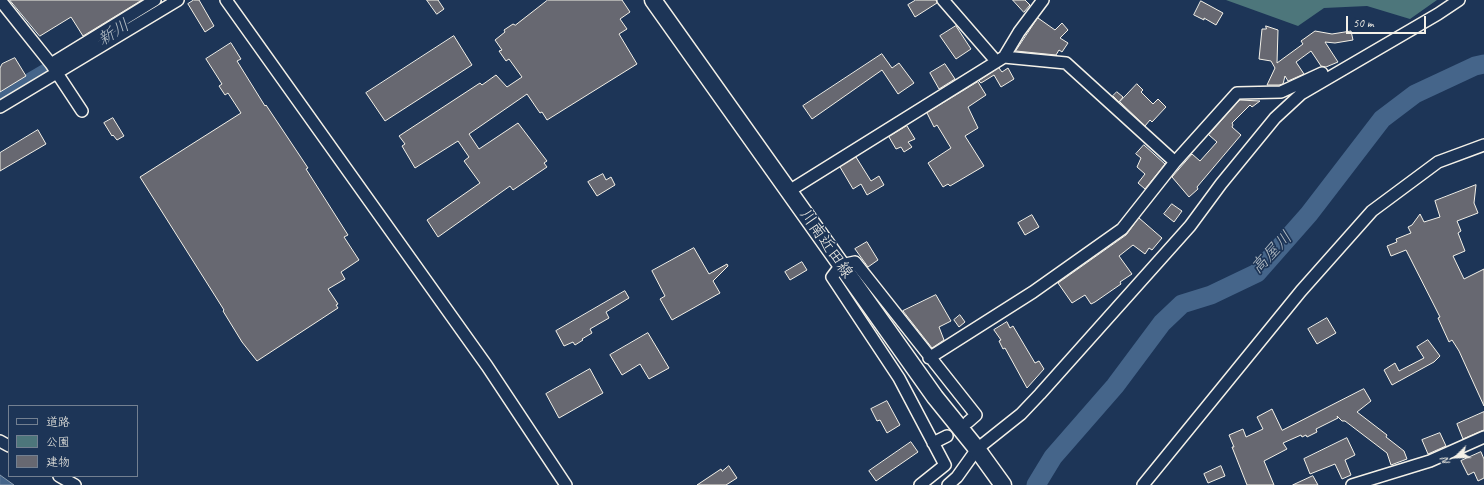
<!DOCTYPE html>
<meta charset="utf-8">
<style>
body{margin:0}
#map{position:relative;width:1484px;height:485px;overflow:hidden;background:#1d3557;font-family:Caveat,"Klee One",sans-serif}
canvas{display:block}
.legend{position:absolute;left:8px;top:405px;width:130px;height:72px;box-sizing:border-box;background:#1d3557;border:1px solid #738091;margin:0;padding:5px 7px;list-style:none;font-size:12px;color:#f4f1e8}
.legend li{display:flex;align-items:center;gap:8px;height:20px}
.legend b{width:20px;border:1px solid #738091}
.north{position:absolute;left:1436px;top:437px;width:40px;height:40px;-webkit-text-stroke:3px #1d3557;paint-order:stroke;rotate:247deg;font-size:11px;font-weight:700;line-height:16px;text-align:center;color:#f4f1e8}
.north::after{content:'';display:block;margin:auto;width:14px;height:18px;background:#f4f1e8;clip-path:polygon(50% 0,100% 100%,50% 72%,0 100%)}
.scale{position:absolute;left:1346px;top:16px;width:80px;height:18px;box-sizing:border-box;border:2px solid #f4f1e8;border-top:0;padding-left:5px;font-size:12px;line-height:14px;white-space:nowrap;color:#f4f1e8;-webkit-text-stroke:3px #1d3557;paint-order:stroke}
</style>
<div id="map">
<canvas width="1484" height="485"></canvas>
<ul class="legend">
<li><b style="height:5px;background:#1d3557"></b>道路</li>
<li><b style="height:11px;background:#4d767b"></b>公園</li>
<li><b style="height:11px;background:#676871"></b>建物</li>
</ul>
<div class="north">N</div>
<div class="scale">50 m</div>
</div>
<script>
const g = document.querySelector('canvas').getContext('2d');
g.lineJoin = 'round';
function fill(path, color) {
  g.fillStyle = color;
  g.fill(path, 'evenodd');
}
function strokePath(path, color, width, dash) {
  g.strokeStyle = color;
  g.lineWidth = width;
  g.lineCap = dash ? 'butt' : 'round';
  g.setLineDash(dash || []);
  g.stroke(path);
}
function drawText(font, color, halo, rows, align = 'center') {
  g.font = font + ' Caveat,"Klee One",sans-serif';
  g.lineWidth = 3.5;
  g.setLineDash([]);
  g.textBaseline = 'middle';
  g.strokeStyle = halo;
  g.fillStyle = color;
  for (const [text, x, y, turn = 0] of rows) {
    g.save();
    g.translate(x, y);
    g.rotate((+turn || 0) * Math.PI / 180);
    g.textAlign = isNaN(turn) ? turn : align;
    if (halo) g.strokeText(text, 0, 0);
    g.fillText(text, 0, 0);
    g.restore();
  }
}
const green = new Path2D(`
 M1226,0H1437L1410,19L1367,6L1324,8L1298,26Z`);
const water = new Path2D(`
 M0,475L14,485H0Z`);
const river = new Path2D(`
 M0,100L48,72
 M1036,485L1053,457L1115,386L1162,323L1182,304L1211,295L1257,273L1309,214L1382,119L1415,94L1475,66L1484,64`);
const building = new Path2D(`
 M10,0H142L83,36L71,17L40,36Z
 M194,0H199L214,26L205,32L188,4Z
 M427,0H438L444,9L437,14Z
 M548,0H622L630,12L620,19L627,29L619,34L637,64L547,120L542,112L540,113L527,94L469,134L479,149L518,123L547,161L544,163L547,167L513,190L510,186L438,237L427,220L480,183L464,161L469,157L458,141L415,168L402,146L405,144L399,136L480,83L482,85L496,75L507,87L522,77L509,59L506,61L499,51L502,50L495,40L505,32L504,30L513,24L515,25Z
 M916,0H936L937,3L915,17L908,5Z
 M1013,0H1025L1030,5L1024,12Z
 M1201,1L1223,13L1216,25L1204,18V20L1194,15Z
 M1038,18L1055,30L1062,23L1068,30L1060,38L1068,43L1062,52L1059,50L1056,55L1016,51Z
 M956,26L971,49L956,59L940,36Z
 M1266,26L1278,30L1277,63L1303,44L1301,41L1315,31L1332,34L1351,31L1353,40L1335,43L1325,42L1338,62L1326,67L1321,66L1311,51L1296,62L1304,74L1288,81L1285,76L1283,84L1279,85H1267L1275,68L1271,61L1259,59L1262,29H1266Z
 M454,36L472,65L385,121L366,93Z
 M231,43L241,59L237,61L265,106L266,105L308,168L306,169L348,235L344,237L359,260L341,272L345,279L328,289L338,304L336,305L338,308L257,361L242,342L223,311L224,310L140,177L241,113L228,93L225,95L219,86L222,84L206,59Z
 M882,54L892,68L899,63L914,83L898,94L882,70L812,119L803,106Z
 M15,58L26,76L0,92V68L2,64Z
 M945,64L955,79L939,89L930,73Z
 M999,68L1002,72L1008,68L1014,79L1001,87L994,75L981,83L979,81Z
 M978,82L986,95L968,107L978,128L965,136L984,166L950,186L948,184L943,187L928,163L951,148L937,125L934,127L927,113Z
 M1137,84L1143,90L1141,92L1153,104L1158,99L1166,107L1152,122L1150,120L1145,126L1120,102Z
 M1117,92L1123,97L1119,102L1113,96Z
 M1240,100L1260,101L1252,107L1250,105L1232,123L1233,125L1232,127L1241,135L1197,187L1198,189L1189,197L1172,177L1192,154L1200,161L1217,142L1209,135Z
 M113,118L124,136L117,140L113,135L112,136L104,123Z
 M907,126L915,139L908,142L912,147L904,152L901,147L896,149L889,137Z
 M38,130L46,144L0,171V153Z
 M1144,145L1165,164L1145,189L1138,183L1145,174L1137,167L1141,158L1136,154Z
 M856,157L871,181L879,176L884,185L867,195L861,184L853,189L840,167Z
 M603,174L606,180L611,177L615,185L597,196L588,182Z
 M1476,185L1474,203L1478,213L1457,221L1461,231L1458,233L1465,251L1453,256L1464,279L1484,269V406L1459,351L1452,340L1449,342L1438,318L1440,317L1406,250L1391,256L1387,246L1397,242L1396,239L1411,233L1408,227L1412,225L1420,214L1424,222L1440,217L1435,201Z
 M1172,204L1182,211L1174,222L1164,214Z
 M1032,215L1039,227L1025,235L1018,223Z
 M1139,218L1162,238L1152,250L1149,248L1145,254L1133,245L1119,256L1132,274L1120,282L1121,284L1095,302L1091,304L1085,295L1072,303L1058,283L1126,235Z
 M867,242L878,260L868,267L855,249Z
 M694,248L709,274L727,264L728,266L713,281L720,293L672,320L660,299L665,296L652,271Z
 M802,262L807,270L790,280L785,272Z
 M625,291L629,298L606,312L609,318L590,329L592,333L582,339L583,340L575,345L573,342L564,346L556,331Z
 M936,295L951,321L939,327L944,340L932,348L903,311Z
 M960,315L965,322L959,327L954,320Z
 M1327,318L1336,333L1317,344L1308,329Z
 M1007,322L1010,328L1013,326L1035,363L1039,361L1044,369L1027,388L1005,348L1003,349L999,341L1001,340L994,330Z
 M648,333L669,368L649,379L640,364L622,375L610,355Z
 M1428,340L1440,356L1434,362L1392,385L1384,370L1395,363L1399,371L1424,358L1417,347Z
 M590,369L603,393L559,418L546,394Z
 M1364,389L1371,401L1357,412L1387,435L1386,437L1404,451L1407,459L1391,465L1387,453L1345,421H1342L1337,416L1338,418L1316,429L1317,432L1307,437L1306,435L1302,437L1301,435L1283,443L1287,449L1264,461L1274,485H1247L1232,447H1234L1229,435L1243,429L1246,437L1263,429L1257,417L1272,409L1282,430Z
 M887,401L900,425L887,433L880,420L877,421L871,409Z
 M1484,412V430L1463,439L1457,424Z
 M1440,433L1446,446L1428,454L1422,440Z
 M1347,438L1355,455L1345,460L1351,475L1342,479L1335,464L1310,474L1304,459Z
 M911,442L918,452L876,481L869,471Z
 M1481,452L1484,459V478L1478,481L1474,472L1468,475L1461,461Z
 M729,466L737,478L726,485H697L721,469L722,471Z
 M1221,466L1225,476L1208,483L1204,474Z
 M1313,476L1318,485H1293Z`);
const minor = new Path2D(`
 M0,0L51,64L82,111
 M226,0L487,366L566,485
 M943,0L996,61
 M1004,57L1019,32L1043,0
 M51,64L155,0
 M0,107L178,0
 M789,191L1004,57L1066,63L1175,162
 M929,358L1033,292L1122,229L1175,162L1237,93L1281,92L1322,73
 M0,441L9,446
 M933,443L947,436
 M59,476L75,485
 M920,485L945,465L899,378L832,277L841,265L855,262L976,415L968,422
 M948,485L957,477L977,449L1021,414L1040,394L1190,226L1221,184L1275,118L1301,94L1438,14L1459,0
 M1143,485L1301,291L1372,211L1438,162L1484,145
 M1352,485L1430,461L1484,437`);
const secondary = new Path2D(`
 M653,0L935,397L977,449L1003,485`);
const streetNames = [
 ["川南近田線",826,244,55]
];
const waterNames = [
 ["新川",114,33,-32],
 ["高屋川",1272,253,-46]
];
fill(green, '#4d767b');
fill(water, '#45658a');
strokePath(water, '#8b9db0', 1);
strokePath(river, '#45658a', 19);
fill(building, '#676871');
strokePath(building, '#f4f1e8', 1);
strokePath(minor, '#f4f1e8', 14);
strokePath(secondary, '#f4f1e8', 19);
strokePath(minor, '#1d3557', 11);
strokePath(secondary, '#1d3557', 16);
drawText('16px', '#f4f1e8', '#1d3557', streetNames);
drawText('italic 17px', '#b7c0c7', '#1d3557', waterNames);
</script>
